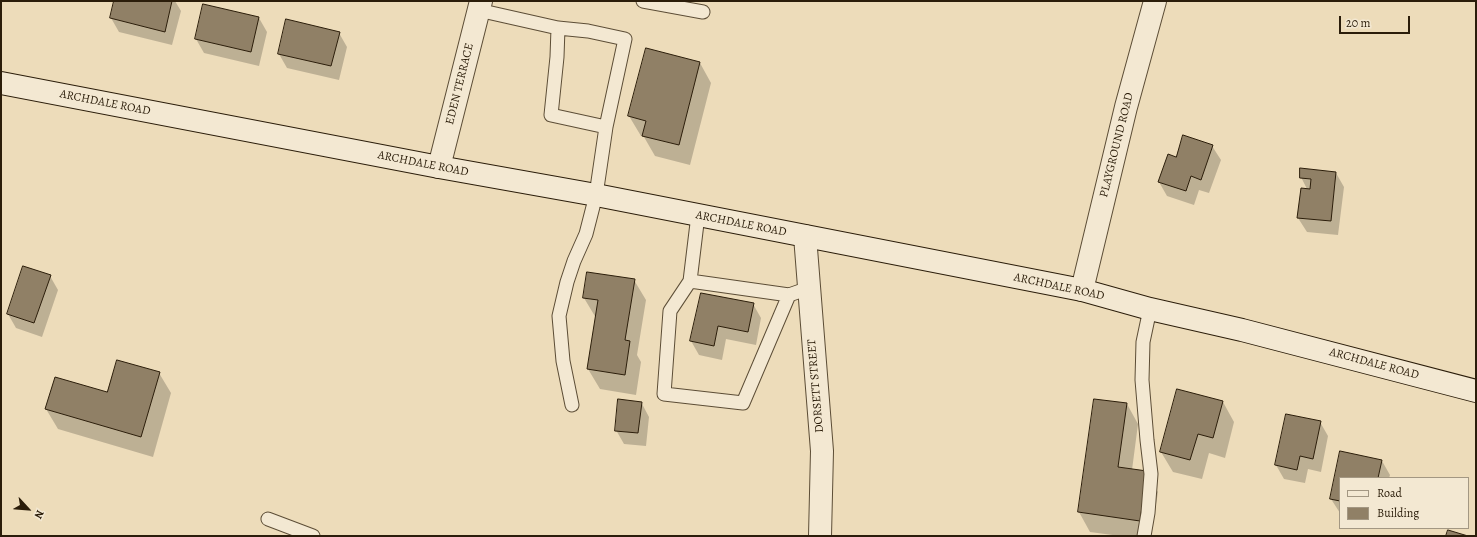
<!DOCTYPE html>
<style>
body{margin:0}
#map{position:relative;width:1477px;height:537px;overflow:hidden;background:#eddcba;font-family:Alegreya,serif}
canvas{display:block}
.frame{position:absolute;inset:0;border:2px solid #2b1d0a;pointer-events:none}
.legend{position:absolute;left:1339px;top:477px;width:130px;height:52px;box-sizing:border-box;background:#f3e8d2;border:1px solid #a39782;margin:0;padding:5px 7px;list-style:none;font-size:12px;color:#2b1d0a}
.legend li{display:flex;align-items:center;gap:8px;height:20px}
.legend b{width:20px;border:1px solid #a39782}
.north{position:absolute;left:8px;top:489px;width:40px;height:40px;-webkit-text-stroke:3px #f3e8d2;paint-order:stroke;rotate:116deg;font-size:11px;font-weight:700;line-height:16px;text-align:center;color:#2b1d0a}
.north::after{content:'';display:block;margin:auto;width:14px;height:18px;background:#2b1d0a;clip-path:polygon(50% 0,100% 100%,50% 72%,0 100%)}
.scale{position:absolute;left:1339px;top:16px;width:71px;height:18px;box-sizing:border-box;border:2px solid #2b1d0a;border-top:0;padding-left:5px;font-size:12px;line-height:14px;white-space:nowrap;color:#2b1d0a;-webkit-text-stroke:3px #f3e8d2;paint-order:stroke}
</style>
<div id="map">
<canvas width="1477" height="537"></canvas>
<div class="frame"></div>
<ul class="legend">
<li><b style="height:5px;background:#f3e8d2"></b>Road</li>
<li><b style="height:11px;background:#908066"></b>Building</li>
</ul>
<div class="north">N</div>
<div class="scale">20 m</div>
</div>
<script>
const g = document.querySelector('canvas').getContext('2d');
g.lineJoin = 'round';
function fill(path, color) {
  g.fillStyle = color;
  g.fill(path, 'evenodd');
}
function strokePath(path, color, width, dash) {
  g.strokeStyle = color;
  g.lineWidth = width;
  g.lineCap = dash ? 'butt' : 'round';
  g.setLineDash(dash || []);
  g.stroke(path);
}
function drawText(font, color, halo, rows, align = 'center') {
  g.font = font + ' Alegreya,serif';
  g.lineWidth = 4;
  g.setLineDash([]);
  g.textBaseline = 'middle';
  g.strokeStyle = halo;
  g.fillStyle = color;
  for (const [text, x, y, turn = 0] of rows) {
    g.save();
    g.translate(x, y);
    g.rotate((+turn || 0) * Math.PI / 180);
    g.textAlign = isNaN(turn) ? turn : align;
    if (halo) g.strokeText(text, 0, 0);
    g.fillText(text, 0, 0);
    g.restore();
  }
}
const shadow = new Path2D(`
 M115,1H175L181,11L172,45L119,32L111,18Z
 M259,18L267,32L259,66L204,53L196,39Z
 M339,33L347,47L339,80L287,68L279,54Z
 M700,63L711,83L690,165L655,156L644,137L641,136L629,116Z
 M1212,146L1221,160L1209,193L1199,190L1194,205L1167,196L1159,182L1176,158Z
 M1336,173L1344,187L1338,235L1307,232L1298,218L1307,189L1301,177Z
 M50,276L58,290L42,337L16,328L8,314Z
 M634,280L646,300L637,355L641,362L636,395L600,389L588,369L596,318L584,298Z
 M753,304L761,318L756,345L726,339L722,360L699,355L691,341Z
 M159,373L171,393L153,457L58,429L46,409L108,393Z
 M1178,390L1223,402L1234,422L1225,458L1209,453L1202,479L1173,472L1161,452Z
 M641,402L649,417L646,446L624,444L616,430Z
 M1127,404L1138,424L1132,470L1146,472L1158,492L1151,536H1120L1090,532L1079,512Z
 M1286,415L1320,422L1328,436L1321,472L1308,469L1305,483L1284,479L1276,465Z
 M1341,452L1382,461L1390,475L1389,478H1340V513L1331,499Z`);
const building = new Path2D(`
 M114,1H172L165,32L110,18Z
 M203,4L259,17L251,52L195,39Z
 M286,19L340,32L331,66L278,54Z
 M646,48L700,62L679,145L642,136L646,121L628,116Z
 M1183,135L1213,145L1201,180L1191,176L1186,191L1158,182L1168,154L1176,157Z
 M1300,168L1336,172L1331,221L1297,218L1301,188L1310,189L1311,179L1300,178Z
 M23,266L51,275L34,323L7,314Z
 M587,272L635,279L625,340L630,341L625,375L587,369L598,300L583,298Z
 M701,293L754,303L748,332L718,326L714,346L690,341Z
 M117,360L160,372L141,437L45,409L55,377L107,392Z
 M1177,389L1223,401L1213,438L1198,434L1190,460L1160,452Z
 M618,399L642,402L638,433L615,431Z
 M1094,399L1127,403L1118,467L1147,471L1140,521L1078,512Z
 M1286,414L1321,421L1313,459L1300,456L1297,470L1275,465Z
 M1340,451L1382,460L1378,478H1340V501L1330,499Z
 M1448,530L1468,536H1446Z`);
const lane = new Path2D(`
 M643,1L703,12
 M478,10L558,28L588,31L625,39L606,127L551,115L557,57L558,28
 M698,215L690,281L789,295L809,288
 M690,281L670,311L664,394L743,403L789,295
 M572,405L563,361L559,316L567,282L574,261L586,234L596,195L606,127
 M268,519L313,536
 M1144,536L1148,513L1151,474L1147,440L1142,380L1143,342L1150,309`);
const street = new Path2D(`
 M439,167L481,1
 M805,236L822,451L820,536
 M1082,290L1126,107L1155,1`);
const secondary = new Path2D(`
 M1,83L439,167L596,195L1082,290L1150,309L1242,330L1476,391`);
const streetNames = [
 ["EDEN TERRACE",460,84,-76],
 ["ARCHDALE ROAD",105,103,11],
 ["PLAYGROUND ROAD",1117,145,-76],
 ["ARCHDALE ROAD",423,164,11],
 ["ARCHDALE ROAD",741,224,11],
 ["ARCHDALE ROAD",1059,287,12],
 ["ARCHDALE ROAD",1374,364,15],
 ["DORSETT STREET",816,386,-95]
];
fill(shadow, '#0003');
fill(building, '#908066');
strokePath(building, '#2b1d0a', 1);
strokePath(lane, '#5c4d36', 15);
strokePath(street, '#5c4d36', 24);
strokePath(secondary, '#2b1d0a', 24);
strokePath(lane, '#f3e8d2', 13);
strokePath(street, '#f3e8d2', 22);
strokePath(secondary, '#f3e8d2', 22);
drawText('12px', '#2b1d0a', '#f3e8d2', streetNames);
</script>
